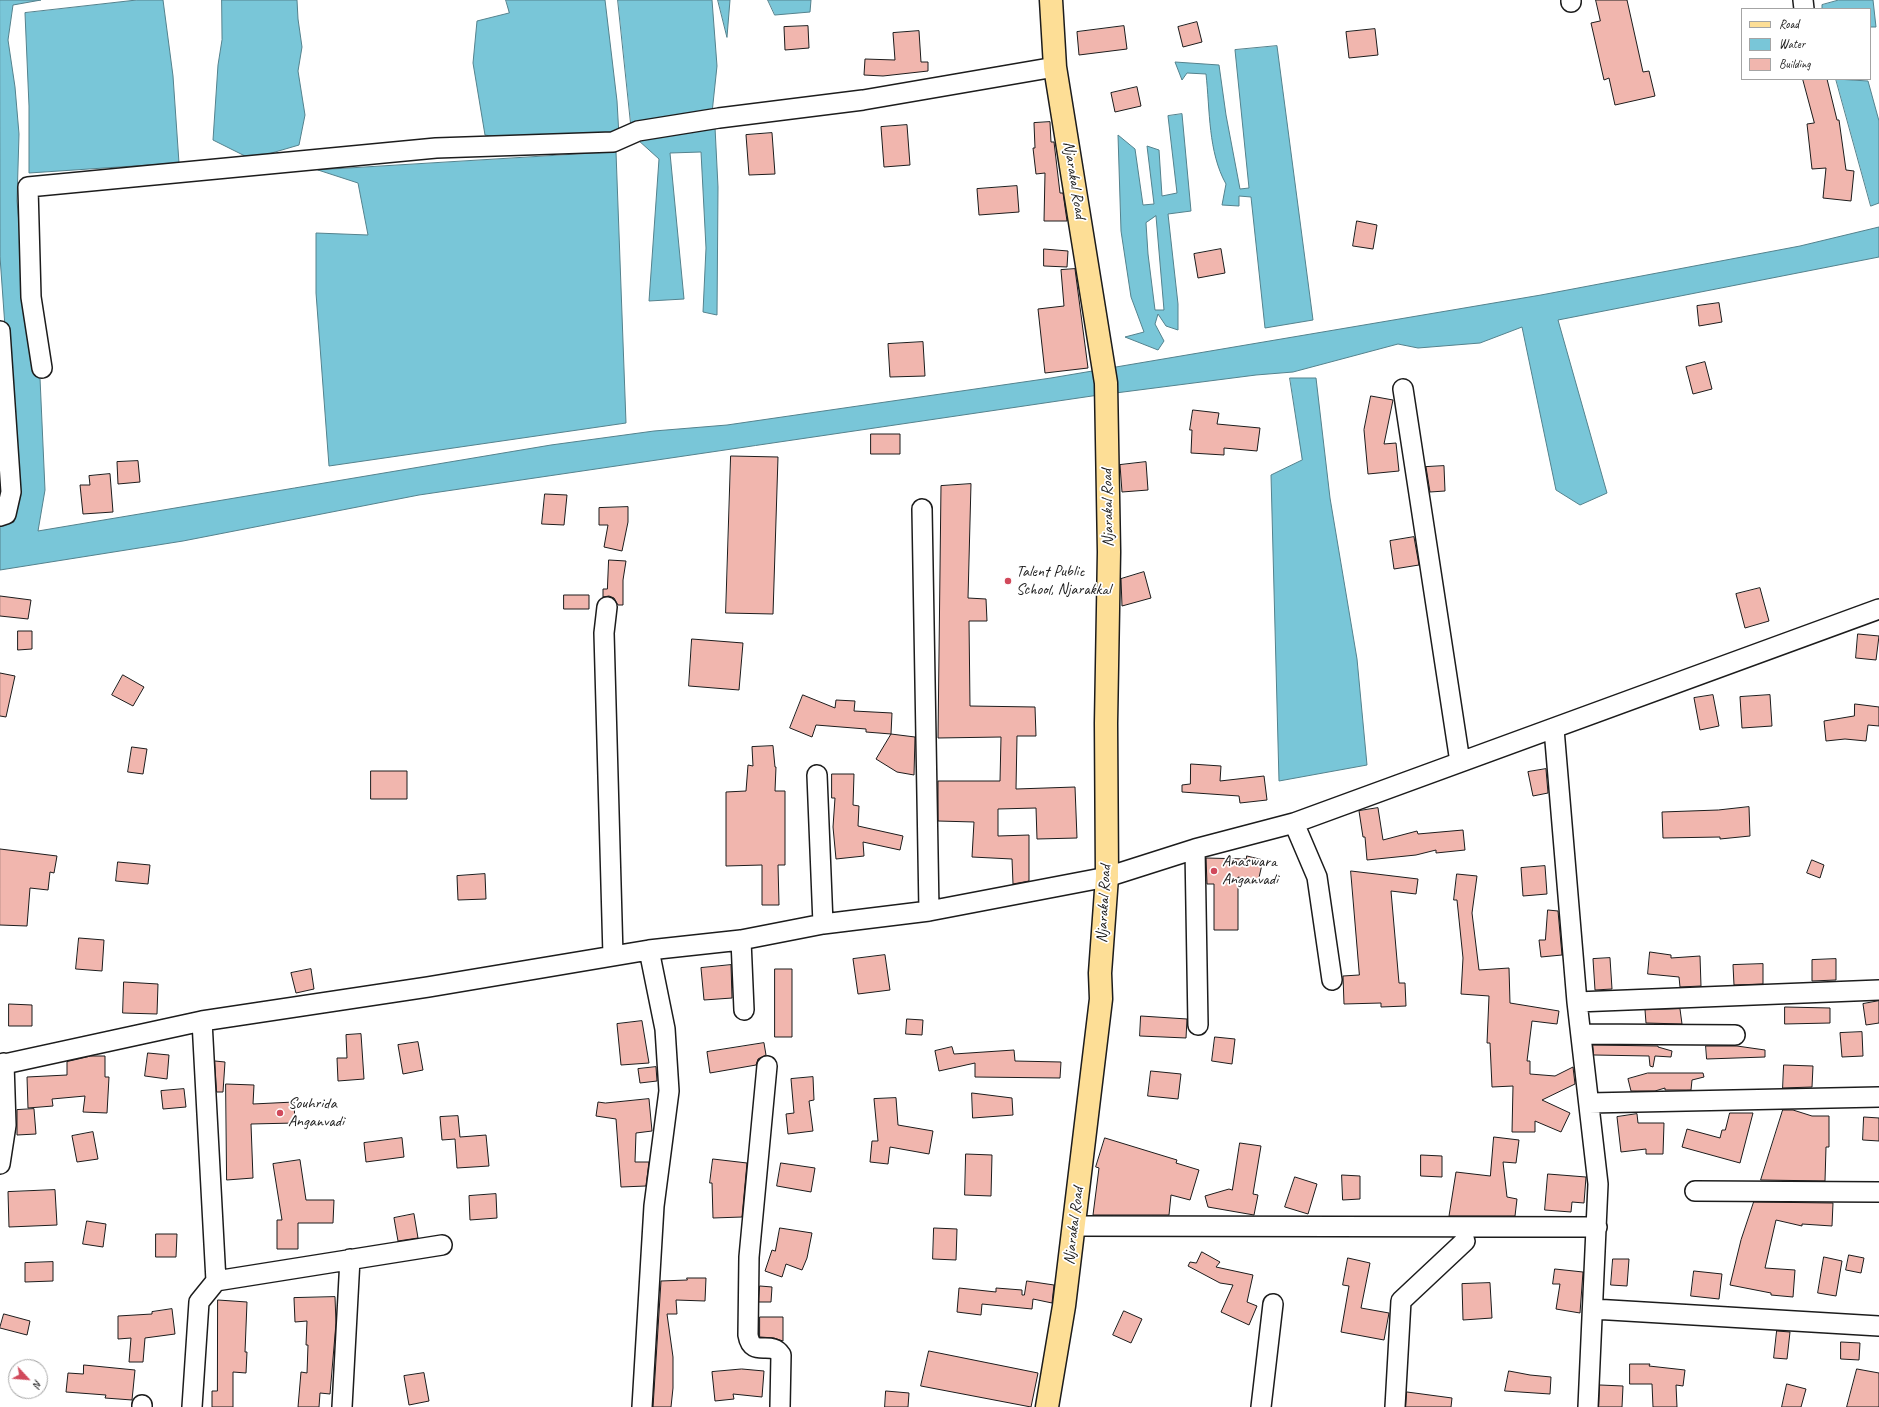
<!DOCTYPE html>
<style>
body{margin:0}
#map{position:relative;width:1879px;height:1407px;overflow:hidden;background:#fff;font-family:Caveat,sans-serif}
canvas{display:block}
.legend{position:absolute;left:1741px;top:8px;width:130px;height:72px;box-sizing:border-box;background:#fff;border:1px solid #a4a4a4;margin:0;padding:5px 7px;list-style:none;font-size:12px;color:#1c1c1c}
.legend li{display:flex;align-items:center;gap:8px;height:20px}
.legend b{width:20px;border:1px solid #a4a4a4}
.north{position:absolute;left:8px;top:1359px;width:40px;height:40px;box-sizing:border-box;background:#fff;border:1px solid #a4a4a4;border-radius:50%;rotate:116deg;font-size:11px;font-weight:700;line-height:16px;text-align:center;color:#1c1c1c}
.north::after{content:'';display:block;margin:auto;width:14px;height:18px;background:#d1495b;clip-path:polygon(50% 0,100% 100%,50% 72%,0 100%)}
</style>
<div id="map">
<canvas width="1879" height="1407"></canvas>
<ul class="legend">
<li><b style="height:5px;background:#fdde96"></b>Road</li>
<li><b style="height:11px;background:#79c6d8"></b>Water</li>
<li><b style="height:11px;background:#f1b6ae"></b>Building</li>
</ul>
<div class="north">N</div>
</div>
<script>
const g = document.querySelector('canvas').getContext('2d');
g.lineJoin = 'round';
function fill(path, color) {
  g.fillStyle = color;
  g.fill(path, 'evenodd');
}
function strokePath(path, color, width, dash) {
  g.strokeStyle = color;
  g.lineWidth = width;
  g.lineCap = dash ? 'butt' : 'round';
  g.setLineDash(dash || []);
  g.stroke(path);
}
function drawText(font, color, halo, rows, align = 'center') {
  g.font = font + ' Caveat,sans-serif';
  g.lineWidth = 3.5;
  g.setLineDash([]);
  g.textBaseline = 'middle';
  g.strokeStyle = halo;
  g.fillStyle = color;
  for (const [text, x, y, turn = 0] of rows) {
    g.save();
    g.translate(x, y);
    g.rotate((+turn || 0) * Math.PI / 180);
    g.textAlign = isNaN(turn) ? turn : align;
    if (halo) g.strokeText(text, 0, 0);
    g.fillText(text, 0, 0);
    g.restore();
  }
}
const water = new Path2D(`
 M0,0H41L13,5L8,40L15,87L19,134L17,201L30,346L40,378L45,490L38,531L551,445L654,431L727,425L1051,378L1541,295L1800,246L1879,227V257L1558,320L1607,493L1580,505L1556,490L1522,327L1480,343L1418,348L1398,344L1293,372L1256,375L1092,396L419,495L183,541L0,570V523L14,522L8,369L0,257Z
 M137,0H163L173,76L179,163L29,173V106L25,13Z
 M222,0H297L298,19L302,47L298,71L305,115L299,145L251,159L213,140L218,65L222,40Z
 M506,0H605L617,101L619,136L508,139L485,135L473,63L477,21L509,13Z
 M618,0H712L717,66L712,113L631,124Z
 M718,0H730L727,37Z
 M768,0H811L810,12L775,15Z
 M1839,0H1873L1876,27H1870V9H1822V5Z
 M1277,46L1313,320L1265,328L1251,197L1239,196V206L1222,205L1226,184C1208,152 1210,110 1206,74L1187,73L1182,80L1175,62L1219,65L1226,115L1240,189L1249,188L1235,50Z
 M1836,79L1868,81L1879,121V203L1871,206Z
 M1182,114L1191,211L1168,214L1178,304V330L1166,326L1158,314L1155,324L1164,341L1158,350L1125,337L1144,332L1131,297L1121,231L1118,135L1135,149L1143,205L1154,204L1147,146L1159,150L1162,196L1177,193L1168,116ZM1156,216L1164,310H1155L1148,254L1146,223Z
 M715,127L718,187L717,315L703,312L706,248L701,152L670,153L684,299L649,301L659,159L638,140Z
 M616,152L626,423L329,466L316,293V233L368,235L358,183L318,170Z
 M1290,378H1316L1330,498L1357,659L1367,765L1279,781L1271,475L1302,460Z`);
const building = new Path2D(`
 M1596,0H1627L1643,72L1649,71L1655,96L1615,105L1609,78L1604,80L1591,23L1600,21Z
 M1197,22L1202,42L1183,47L1178,27Z
 M808,26L809,48L785,50L784,27Z
 M1124,26L1127,49L1079,55L1077,32Z
 M1375,29L1378,55L1349,58L1346,32Z
 M919,31L921,62H928V71L883,76L864,75L865,59L895,60L893,33Z
 M1803,79H1827L1837,120H1839L1846,170L1854,171L1851,201L1823,198L1826,168L1812,169L1807,124L1814,123Z
 M1137,87L1141,106L1115,112L1111,93Z
 M1050,122L1051,142H1054L1060,193H1063L1067,221H1044L1045,173L1036,174L1033,148H1035L1034,123Z
 M907,125L910,165L884,167L881,127Z
 M772,133L775,174L749,175L746,135Z
 M1017,186L1019,212L979,215L977,189Z
 M1357,221L1377,225L1373,249L1353,246Z
 M1044,249L1068,251L1067,267L1044,266Z
 M1221,249L1225,273L1198,278L1194,254Z
 M1075,269L1088,368L1045,373L1038,309L1064,306L1061,270Z
 M1719,303L1722,322L1699,326L1697,306Z
 M923,342L925,376L890,377L888,344Z
 M1705,362L1712,389L1693,394L1686,367Z
 M1371,396L1393,400L1384,444L1396,443L1399,471L1368,474L1364,430Z
 M1193,410L1219,413L1217,424L1260,428L1257,451L1224,448V455L1191,453L1192,430H1190Z
 M871,434H900V454H871Z
 M731,456L778,457L773,614L726,613Z
 M138,461L140,482L118,484L117,462Z
 M1146,462L1148,490L1122,492L1120,465Z
 M1444,466L1445,491L1430,492L1426,467Z
 M110,474L113,512L83,514L80,485H90L89,476Z
 M971,484L968,598L986,599L987,621H969L970,706L1035,707L1036,736H1017L1016,789L1075,787L1077,838L1037,839L1036,808L998,809V836L1029,835V881L1013,884L1012,859L972,857L974,822L938,821V781H1000L1001,737L938,738L941,486Z
 M545,494L567,495L564,525L542,524Z
 M628,507V522L622,551L604,547L608,525H599V508Z
 M1414,537L1419,565L1394,569L1390,541Z
 M609,560L626,561L623,580V605H618L614,598L609,596L603,597V589H607Z
 M1144,572L1151,598L1122,606L1121,579Z
 M1760,588L1769,621L1745,628L1736,594Z
 M564,595H589V609H564Z
 M0,596L31,600L28,619L0,616Z
 M18,631H32V649L18,650Z
 M1858,634L1879,636L1876,660L1856,658Z
 M692,639L743,643L739,690L689,686Z
 M0,673L15,676L6,717L0,716Z
 M123,675L144,687L133,706L112,695Z
 M803,695L835,708L836,700L855,701L854,711L892,713L891,734L915,737L914,775L897,772L876,759L891,734L866,732V729L816,725L812,737L790,728Z
 M1713,695L1719,726L1700,730L1694,698Z
 M1770,695L1772,726L1742,728L1740,697Z
 M1855,704L1879,707V726L1868,725L1866,741L1845,739L1826,741L1824,721L1854,716Z
 M773,746L775,767H776L775,791H785V865H778L779,905H762V865L726,866V792L746,791L748,765L753,766L752,747Z
 M132,747L147,749L143,774L128,772Z
 M1191,764L1221,766L1220,781L1264,776L1267,800L1240,803L1239,796L1182,792V785L1190,784Z
 M1546,769L1548,793L1533,796L1528,772Z
 M371,771H407V799H371Z
 M832,774H854L853,805L859,806L858,826L903,836L900,850L863,842L864,856L836,859L833,827L835,798H832Z
 M1749,807L1750,836L1720,839V837L1663,838L1662,812L1718,810Z
 M1378,808L1383,840L1417,831L1418,834L1463,830L1465,850L1436,853V850L1416,855L1367,860L1365,837H1363L1359,811Z
 M0,849L57,856L54,873L50,872L48,890L30,888L27,926L0,925Z
 M1247,856L1263,860L1258,882L1238,877V930H1214V884H1207L1206,858L1246,859Z
 M1812,860L1824,865L1820,878L1807,873Z
 M118,862L150,865L148,884L116,881Z
 M1545,866L1547,894L1523,896L1521,868Z
 M1351,871L1418,879L1416,894L1391,891L1399,983H1405L1406,1006L1381,1007V1003L1344,1004L1343,976L1359,975Z
 M485,874L486,899L458,900L457,876Z
 M1457,874L1477,876L1472,913L1479,970L1509,968L1510,1003L1559,1011L1557,1024L1532,1021L1527,1061H1530V1074L1555,1076L1573,1067L1575,1084L1542,1100L1570,1113L1561,1132L1535,1121V1132H1512L1513,1086L1492,1087L1490,1043H1487L1489,996L1461,994L1463,958L1457,900H1454Z
 M1548,910L1558,911L1562,955L1541,957L1539,940H1545Z
 M79,938L104,940L102,971L76,969Z
 M1650,952L1671,955V958L1700,956L1701,986L1680,987L1679,977L1648,974Z
 M885,955L890,990L858,994L853,959Z
 M1610,958L1612,989L1595,990L1593,959Z
 M1836,959V980L1812,981V960Z
 M1763,964V984L1734,985L1733,965Z
 M731,965L732,998L704,1000L701,968Z
 M311,969L314,989L296,993L291,973Z
 M775,969H792V1037H775Z
 M124,982L158,984L157,1014L123,1013Z
 M1879,1001V1023L1866,1025L1863,1004Z
 M9,1004L32,1005V1026H9Z
 M1785,1007L1830,1008V1023L1785,1024Z
 M1680,1009L1682,1024L1646,1023L1645,1010Z
 M1141,1016L1187,1019L1186,1038L1140,1036Z
 M907,1019L923,1020L922,1035L906,1034Z
 M642,1021L649,1063L621,1065L617,1024Z
 M1862,1032L1863,1056L1842,1057L1840,1033Z
 M361,1034L364,1079L338,1081L337,1058H347L346,1035Z
 M1215,1037L1235,1039L1232,1064L1212,1061Z
 M418,1042L423,1070L403,1074L398,1045Z
 M764,1043L766,1055L758,1059L756,1065L710,1073L707,1052Z
 M1593,1045L1658,1046V1047L1672,1051L1671,1057L1655,1056L1653,1067L1650,1066L1649,1056L1594,1055Z
 M1706,1046H1737L1765,1050V1057L1707,1059Z
 M952,1047L954,1054L1014,1050L1015,1061L1061,1062L1060,1078L975,1077V1063L939,1071L935,1051Z
 M148,1053L169,1055L167,1079L145,1076Z
 M91,1056H105V1077H109L107,1113L83,1112L85,1096L52,1099L53,1106L28,1108L27,1077L67,1075V1062Z
 M215,1061L225,1062L223,1092H217Z
 M1784,1065L1813,1066L1812,1087L1783,1088Z
 M656,1067L657,1081L640,1083L638,1069Z
 M1151,1071L1181,1074L1178,1099L1148,1096Z
 M1648,1073H1703L1704,1077L1692,1080L1691,1090H1665V1088L1655,1091H1631L1628,1079Z
 M813,1077L814,1100L809,1101L813,1131L788,1134L786,1114L794,1113L791,1079Z
 M226,1084L254,1085L253,1104L294,1102L295,1123L251,1124L253,1178L227,1180Z
 M184,1089L186,1107L163,1109L161,1091Z
 M972,1093L1012,1098L1013,1115L973,1118Z
 M896,1098L898,1125L933,1131L929,1154L890,1147L888,1164L870,1162L872,1141H878L874,1099Z
 M649,1099L652,1131L636,1133L635,1162H649L646,1186L621,1187L616,1119L596,1116L598,1102L605,1103Z
 M34,1109L36,1134L17,1135V1110Z
 M1783,1110H1793L1812,1116H1829V1147H1826L1825,1181L1761,1180Z
 M1730,1113H1753L1740,1163L1682,1147L1687,1129L1720,1138L1722,1130H1725Z
 M1637,1114L1638,1123H1664L1663,1154H1646V1149L1621,1152L1617,1117Z
 M458,1116L460,1137L486,1135L489,1166L457,1168L455,1139L442,1140L440,1117Z
 M1864,1117L1879,1118V1141L1863,1140Z
 M93,1132L98,1159L77,1162L72,1136Z
 M1494,1137L1519,1140L1516,1163L1503,1162L1507,1197L1517,1199L1515,1216H1449L1456,1172L1490,1176Z
 M402,1138L404,1157L366,1162L364,1143Z
 M1105,1138L1177,1160L1176,1163L1199,1170L1190,1200L1171,1195L1169,1215H1093L1099,1168L1096,1167Z
 M1240,1143L1261,1146L1253,1194L1258,1195L1254,1215L1208,1207L1205,1196L1229,1189L1232,1190Z
 M966,1154L992,1155L991,1196L965,1195Z
 M1421,1155L1442,1156V1177L1421,1176Z
 M713,1159L747,1163L742,1217L713,1218L712,1183H710Z
 M300,1160L306,1200H334L333,1223H298V1249H277V1220H282L273,1164Z
 M781,1163L815,1168L811,1192L777,1186Z
 M1548,1174L1586,1177L1584,1203L1572,1202L1571,1212L1545,1210Z
 M1342,1175L1360,1176V1199L1343,1200Z
 M1295,1177L1317,1184L1308,1214L1285,1207Z
 M55,1190L57,1225L9,1227L8,1192Z
 M496,1194L497,1218L470,1220L469,1196Z
 M1754,1202L1833,1203L1832,1226L1802,1224V1226L1776,1220L1765,1268L1795,1270L1793,1297L1771,1295V1293L1730,1285L1741,1240Z
 M414,1214L418,1238L398,1241L394,1218Z
 M87,1221L106,1224L103,1247L83,1244Z
 M780,1228L812,1233L807,1258L802,1270L786,1264L782,1277L765,1271L772,1250L775,1251Z
 M934,1228L957,1229L956,1260L933,1259Z
 M156,1234H177L176,1257H156Z
 M1202,1252L1220,1262L1216,1267L1253,1275L1247,1302L1257,1306L1249,1325L1221,1312L1233,1285L1220,1283L1188,1266L1190,1262L1196,1263Z
 M1849,1255L1864,1258L1861,1273L1846,1270Z
 M1824,1257L1842,1261L1836,1296L1818,1293Z
 M1348,1258L1370,1263L1361,1308L1389,1313L1384,1340L1341,1332L1349,1286L1343,1285Z
 M1613,1259H1629L1627,1286L1611,1285Z
 M53,1262V1281L25,1282V1263Z
 M1555,1269L1583,1272L1580,1313L1556,1309L1560,1284H1553Z
 M1694,1271L1722,1274L1719,1299L1691,1296Z
 M687,1278H706L705,1301L676,1300L677,1314H667L673,1357V1388L671,1407H653L661,1281L687,1280Z
 M1027,1281L1054,1285L1052,1303L1033,1299L1032,1309L982,1304L981,1315L957,1312L959,1288L996,1292V1288L1022,1290V1295H1024Z
 M1490,1283L1492,1318L1463,1320L1462,1284Z
 M760,1286L772,1287L771,1302H759Z
 M335,1297L336,1323L330,1394L320,1393L319,1407H298L301,1372L307,1373L308,1345H306L307,1321L295,1322L294,1298Z
 M218,1300L247,1302L245,1352H247L246,1373L233,1372V1407H212V1391H217Z
 M172,1309L175,1334L145,1338L143,1362H129L131,1338L118,1339V1316L152,1314V1312Z
 M1124,1311L1142,1319L1131,1343L1113,1335Z
 M4,1314L30,1321L27,1335L0,1328Z
 M760,1317H783V1341L774,1338L760,1337Z
 M1777,1331L1790,1332L1787,1359L1774,1358Z
 M1841,1342L1860,1343L1859,1360L1841,1359Z
 M929,1351L1038,1373L1031,1407L921,1386Z
 M1630,1364H1650L1649,1366L1685,1370L1683,1386L1676,1385L1677,1407H1653L1652,1384H1630Z
 M84,1365L135,1370L132,1400L105,1398L106,1395L66,1392L68,1373L83,1374Z
 M742,1369L764,1371L762,1397L733,1394L734,1399L715,1401L712,1372Z
 M1857,1369L1879,1373V1407H1847Z
 M1509,1371L1530,1375L1551,1377L1550,1394L1505,1391Z
 M424,1373L429,1401L409,1405L404,1376Z
 M1787,1384L1806,1389L1801,1407H1782Z
 M1600,1385L1623,1386L1622,1407H1599Z
 M886,1391L909,1393L908,1407H885Z
 M1407,1392L1452,1398L1451,1407H1406Z`);
const minor = new Path2D(`
 M1571,0V2
 M1803,0L1804,9
 M0,331L11,492L6,514L0,516
 M42,368L31,297L28,187L436,148L613,142L638,131L719,118L863,100L1055,67
 M1403,389L1460,762
 M922,509L929,911
 M607,607L604,633L613,956
 M1554,729L1577,1002L1598,1184L1588,1407
 M817,775L823,924
 M1294,823L1317,877L1332,980
 M1195,849L1198,1025
 M741,940L744,1010
 M1577,1002L1879,990
 M202,1021L216,1281L442,1245
 M1582,1034L1735,1035
 M0,1065L202,1021L428,987L649,950L741,940L823,924L929,911L1107,877L1195,849L1294,823L1879,609
 M767,1066L749,1257L748,1335C752,1359 771,1339 781,1355L780,1407
 M1589,1103L1879,1097
 M0,1164L6,1125L4,1063
 M1695,1191L1879,1192
 M1074,1226L1597,1227
 M1593,1309L1879,1326
 M142,1407V1405
 M192,1407L199,1302L216,1281
 M342,1407L350,1259
 M642,1407L654,1206L669,1091L665,1029L649,950
 M1261,1407L1273,1304
 M1395,1407L1401,1301L1465,1241`);
const major = new Path2D(`
 M1047,1407L1064,1306L1101,999L1100,973L1107,877L1106,723L1109,552L1106,383L1055,67L1051,0`);
const markers = [
 [1008,581,4,"#d1495b"],
 [1214,871,4,"#d1495b"],
 [280,1113,4,"#d1495b"]
];
const streetNames = [
 ["Njarakal Road",1074,180,81],
 ["Njarakal Road",1108,508,-91],
 ["Njarakal Road",1104,904,-87],
 ["Njarakal Road",1074,1226,-83]
];
const poiNames = [
 ["Talent Public",1016,572],
 ["School, Njarakkal",1016,590],
 ["Anaswara",1222,862],
 ["Anganvadi",1222,880],
 ["Souhrida",288,1104],
 ["Anganvadi",288,1122]
];
fill(water, '#79c6d8');
strokePath(water, '#54828d', 1);
fill(building, '#f1b6ae');
strokePath(building, '#1c1c1c', 1);
strokePath(minor, '#1c1c1c', 22);
strokePath(major, '#1c1c1c', 25);
strokePath(minor, '#fff', 19);
strokePath(major, '#fdde96', 22);
for (const [x, y, r, color] of markers) {
  const dot = new Path2D();
  dot.arc(x, y, r, 0, 2 * Math.PI);
  g.fillStyle = color;
  g.fill(dot);
  strokePath(dot, '#fff', 1.5);
}
drawText('16px', '#1c1c1c', '#fff', streetNames);
drawText('16px', '#1c1c1c', '#fff', poiNames, 'left');
</script>
